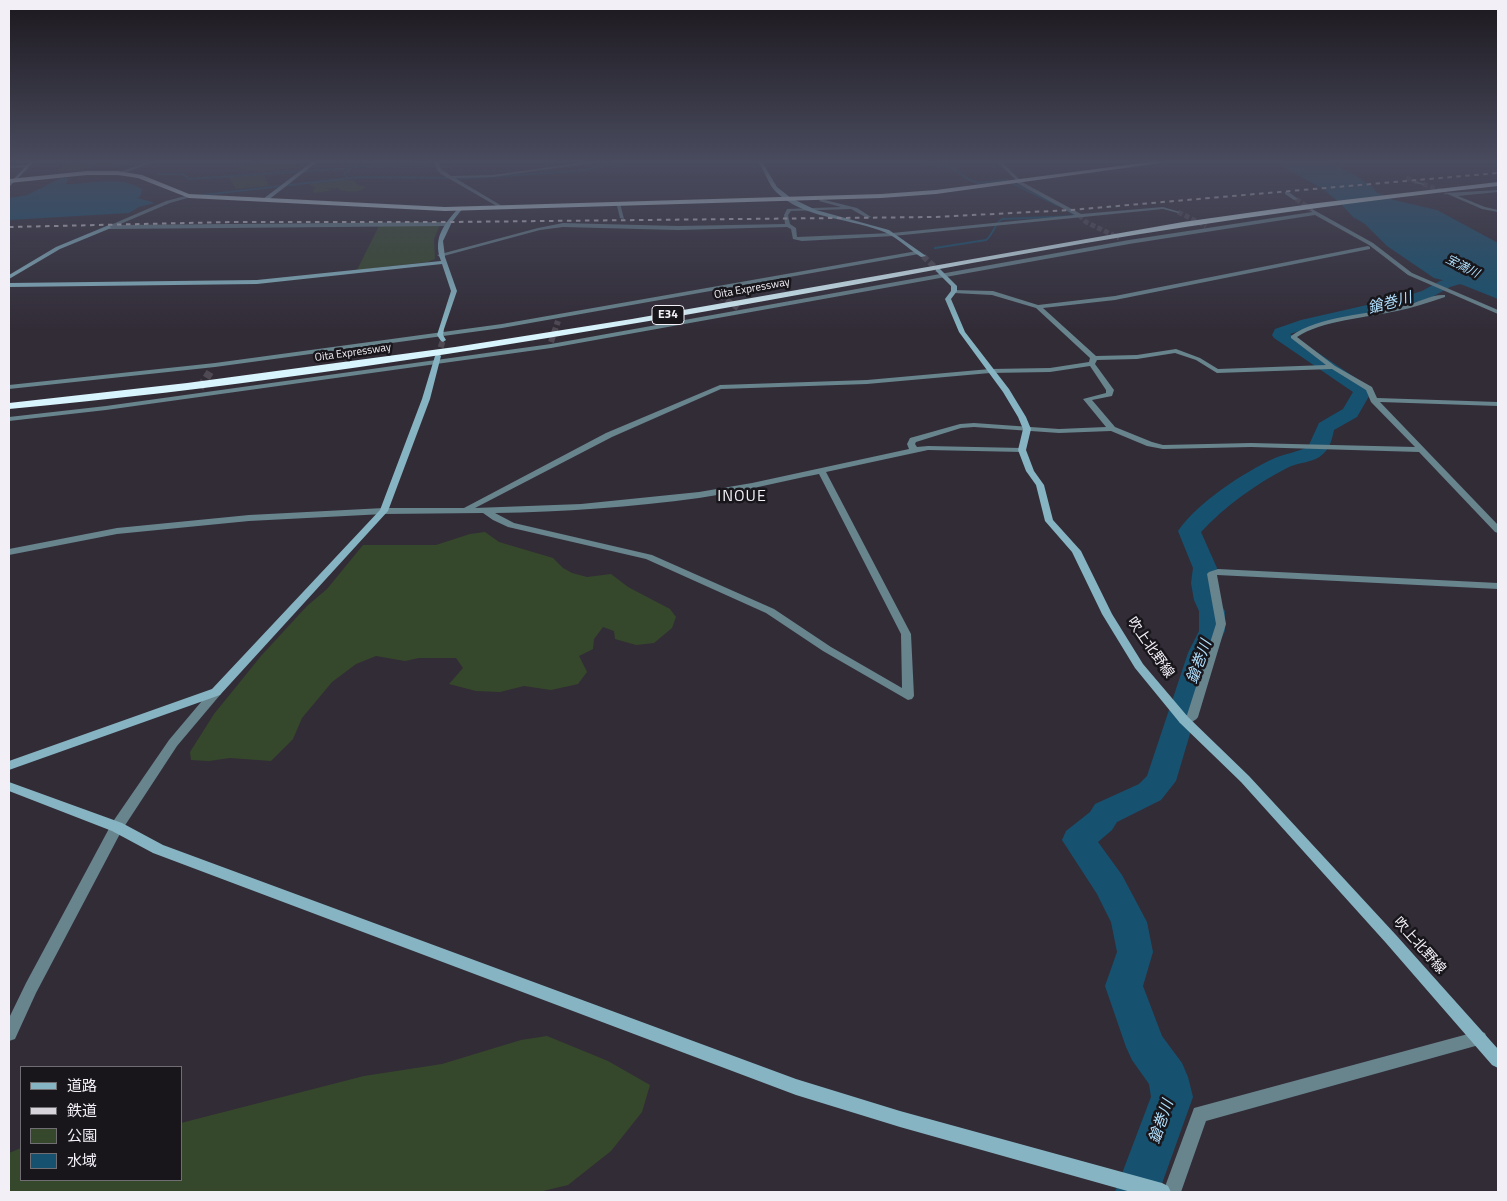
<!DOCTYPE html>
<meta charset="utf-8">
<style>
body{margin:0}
#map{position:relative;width:1507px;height:1201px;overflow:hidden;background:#322c37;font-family:"Titillium Web","Noto Sans JP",sans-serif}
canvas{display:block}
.frame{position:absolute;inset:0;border:10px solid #f3eff7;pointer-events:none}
.legend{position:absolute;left:20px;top:1066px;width:162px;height:115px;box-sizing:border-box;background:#18161b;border:1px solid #706d73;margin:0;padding:6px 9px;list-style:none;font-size:15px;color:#f3eff7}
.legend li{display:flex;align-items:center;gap:10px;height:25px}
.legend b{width:25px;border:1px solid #706d73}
</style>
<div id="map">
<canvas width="1507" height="1201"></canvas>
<div class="frame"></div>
<ul class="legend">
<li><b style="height:6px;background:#86b4c2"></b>道路</li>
<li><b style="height:6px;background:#d7d3db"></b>鉄道</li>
<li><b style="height:14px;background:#36482b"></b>公園</li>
<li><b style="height:14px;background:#165270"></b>水域</li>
</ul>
</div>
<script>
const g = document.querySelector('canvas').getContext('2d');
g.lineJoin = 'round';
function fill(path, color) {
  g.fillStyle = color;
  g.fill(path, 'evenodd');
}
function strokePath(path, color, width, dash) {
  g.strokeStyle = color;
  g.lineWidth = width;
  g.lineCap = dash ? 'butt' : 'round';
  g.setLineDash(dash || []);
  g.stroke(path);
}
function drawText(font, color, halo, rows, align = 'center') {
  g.font = font + ' "Titillium Web","Noto Sans JP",sans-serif';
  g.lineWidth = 5;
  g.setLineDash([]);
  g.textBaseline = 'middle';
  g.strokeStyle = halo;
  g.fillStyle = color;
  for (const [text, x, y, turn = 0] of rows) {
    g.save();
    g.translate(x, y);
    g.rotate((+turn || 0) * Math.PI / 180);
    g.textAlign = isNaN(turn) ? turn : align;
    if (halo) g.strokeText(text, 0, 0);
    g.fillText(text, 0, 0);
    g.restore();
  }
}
const green = new Path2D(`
 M91,162H137L140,164C125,168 108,162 93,166C82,170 66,174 55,170L63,167L61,165Z
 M265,162H296L297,168L262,171L233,169L242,166Z
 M264,175L269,186L236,189L228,177Z
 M332,180H354L358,185L366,187C360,193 348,192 340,190L338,188H324L334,190L314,193L313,190L316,188L310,185L312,183Z
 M440,225L434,239L435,259L428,262L357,270L379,226Z
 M485,532L499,542L553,558L563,568L572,573L587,577L611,574L628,587L670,609L676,617L672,628L654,643L636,645L615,639L614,631L603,627L594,639L593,649L579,656L587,672L578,684L551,690L524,686L500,692L476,691L449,684L463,668L456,658H419L405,661L376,656L356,664L332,682L302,718L293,739L271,761L230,758L209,761L191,760L190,752L214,714L261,656L307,606L327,589L363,545H436L470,534Z
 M547,1036L608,1061L650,1085L642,1112L611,1151L568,1185L539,1192H9V1153L21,1148V1180H181V1123L364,1076L442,1064L521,1040Z`);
const water = new Path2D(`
 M1276,162H1329L1355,175L1373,187L1376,192L1394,200L1437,210L1498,243V299L1463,285L1434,278L1387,246L1365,224L1353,217L1341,204L1324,190Z
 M61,178H69L66,184C89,184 122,175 142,189L141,195L138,198L155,203L139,207L129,213L9,220V198L27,195Z`);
const stream = new Path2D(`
 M916,162L951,167L968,179L978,183L1006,180L1057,205
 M353,167L429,164
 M578,171L622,162
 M158,174H183L189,179L351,168
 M347,178L345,174L349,169
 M457,179L576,171
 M203,195L360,177L451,178
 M935,248L986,240C994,234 994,224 1002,219L1076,216L1064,208`);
const river = new Path2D(`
 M1475,271L1480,272L1482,275L1480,278L1450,287L1432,297L1411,304L1306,329L1290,334L1369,387L1372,391L1357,417L1334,430C1332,439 1330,448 1323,454C1314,463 1298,462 1287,468C1256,484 1225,506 1201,532L1217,568L1215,583L1218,600L1225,611V631L1214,653L1176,781L1161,800L1117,822L1112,830L1098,842L1122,875L1147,922L1153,952L1143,986L1162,1036L1182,1063L1188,1077L1193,1097L1159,1192H1115L1151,1097L1149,1084L1132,1060L1126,1047L1105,986L1117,952L1111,922L1097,894L1062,840L1066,831L1090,812L1095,804L1139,784L1147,776L1188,653L1199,631V611L1194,600L1191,583L1193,568L1178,531C1197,503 1244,472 1275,458C1285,454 1297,452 1308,447L1319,423L1343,409L1353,392L1274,338L1272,335L1275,329L1301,320L1402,297L1422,291L1440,281Z`);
const streetTunnelFar2 = new Path2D(`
 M1406,178L1417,182
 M1423,184L1447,193
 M1296,199L1312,210
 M1178,212L1206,226
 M1079,215L1086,222L1119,238`);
const streetTunnelFar1 = new Path2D(`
 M719,295L738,308
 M551,342L558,321`);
const streetTunnel = new Path2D(`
 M200,388L210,372`);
const secondaryTunnel = new Path2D(`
 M923,256L938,270
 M438,356L443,340`);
const street = new Path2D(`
 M147,162H154L121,174L117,173Z
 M434,162H461L439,163L441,169L451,176L493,175L587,162H599L493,177L455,178L502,206L500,208L441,174L437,170Z
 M997,162H1002L1022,182L1081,214L1163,207L1180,212L1178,213L1163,209L893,236L802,241L793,239L791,229L787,227L678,230L563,227L540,230L440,257L437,255L538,228L563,223L678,226L785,224L784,215L787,209L841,207L819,201L821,199L857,208L871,217L867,218L851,209L791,211L788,215L790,224L796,228L797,237L892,233L1075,215L1015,182L1016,180Z
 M29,165L28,167L9,168V166Z
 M1415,181L1425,184L1423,185L1415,183Z
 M1498,190V192L1458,196L1485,207L1498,210V212L1482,209L1445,193Z
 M1285,192H1289L1298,199L1294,200L1285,194Z
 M189,195L191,197L170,203L118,225L447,222L450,224L447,226L110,229L106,227L166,201Z
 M616,202L620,203L624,219L620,218Z
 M1312,209L1373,243L1412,273L1498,310V314L1408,275L1369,245L1315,215L1129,244L551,348L106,410L9,421V417L106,406L551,344L1129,240L1312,212L1310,210Z
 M1368,246L1370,247V249L1115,300L1043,308L1096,356L1137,355L1176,349L1200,358L1218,369L1326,365L1291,338V336C1318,316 1371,314 1404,306C1417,303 1432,294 1445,295V297C1429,302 1413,308 1397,311C1369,317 1320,321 1297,337L1335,366L1372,387L1377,398L1498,402V406L1380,402L1498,525V533L1495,532L1419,452L1251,447L1163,449L1147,446L1111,431L1059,433L974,427L961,428L916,442L915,444L917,447L928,446L1022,448L1026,450L1022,452L928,450L826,472L911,634L914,696L912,699L908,700L823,651L766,613L646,559L508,527L493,520L483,513L384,514L249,521L117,534L9,555V549L117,528L249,515L384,508H464L606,433L720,385L867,380L990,369L1050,368L1089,362L1090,358L1036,308L992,295L954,293L952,292V290L993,291L1038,305L1115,296ZM1175,353L1196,360L1217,373L1332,369L1366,390L1371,402L1415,447L1251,443L1163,445L1152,442L1115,427L1092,400L1112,396L1114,390L1095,364L1097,360L1137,359ZM1090,366L1106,390V393L1083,399L1106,427L1059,429L974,423L960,424L910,438L907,444L909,449L752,483L699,492L581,504L475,508L612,437L721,389L867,384L990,373L1050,372ZM819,474L901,634L902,688L831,647L774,609L652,555L514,523L495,513C563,512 632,507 699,498C740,492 779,482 819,474Z
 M917,251L919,252V254L502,328L215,367L9,389V385L215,363L502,324Z
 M1218,569L1498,583V589L1217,575L1226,624L1198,717C1195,722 1186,724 1180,723L1178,720L1180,717L1187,715L1216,624L1207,574L1209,572Z
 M216,688L220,689L222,692L220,695L177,746L122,830L36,993L15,1039L9,1041V1018L26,983L112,823L169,740L212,689Z
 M1479,1031L1485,1033L1487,1038L1485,1043L1479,1045L1206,1121L1181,1192H1163L1194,1108Z`);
const secondary = new Path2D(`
 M30,162H34L9,187V184Z
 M312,162H317L267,201H263V199Z
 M758,162H762L777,187L791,198L816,210L889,230L926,256L921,257C907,248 895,235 879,230C846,218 803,218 776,192C768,184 765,171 758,162Z
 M459,207L463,208L452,222L443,241L445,257L457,291L444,329L443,335L446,340L443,342L441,341L437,335L451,291L442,264L257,284L9,287V283L257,280L441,261C432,237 445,224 459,207Z
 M109,225L111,228L60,249L9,279V275L56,247Z
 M936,269H940L957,286V291L951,299L965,332L1009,389L1026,417L1031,429L1026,450L1034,471L1044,485L1053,520L1081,551L1112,614L1143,664L1188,717L1249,776L1396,935L1498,1049V1068L1492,1065L1386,943L1241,782L1180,723L1135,668L1102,614L1072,552L1045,521L1036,485L1026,471L1018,450L1023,429L1018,417L1003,392L959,332L945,299L951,291V286L936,271Z
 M438,354L441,356L430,399L388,511L220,695L9,770V761L212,689L380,510L422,399L435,356Z
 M9,782L122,823L163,845L796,1079L900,1111L1162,1183L1168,1186L1171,1192H1131L900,1127L796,1095L153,853L112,831L9,791Z`);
const highway = new Path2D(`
 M1149,162H1168L936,194L881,198L445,211L189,198L138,178L118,175H87L9,183V179L87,171H118L142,175L189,194L445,207L881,194L936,190Z
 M1498,182V186C1360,201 1223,220 1086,243C934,269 783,299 631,324C425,359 217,390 9,409V403L187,383L455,347L632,319L1183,222L1318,203Z`);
const rail = new Path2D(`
 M9,227L231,222H448L934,217L1071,210L1498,173`);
const farStreetnames = [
 ["Oita Expressway",752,289,-10],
 ["Oita Expressway",353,353,-8]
];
const farWaternames = [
 ["宝満川",1462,267,27]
];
const shields = [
 [668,315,32]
];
const shieldNames = [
 ["E34",668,315]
];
const streetNames = [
 ["吹上北野線",1150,648,55],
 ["吹上北野線",1419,946,48]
];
const waterNames = [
 ["鎗巻川",1390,304,-15],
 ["鎗巻川",1200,662,-70],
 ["鎗巻川",1162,1122,-71]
];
const quarterNames = [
 ["INOUE",742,497]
];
fill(green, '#36482b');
fill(water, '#165270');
strokePath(stream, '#165270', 2);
fill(river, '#165270');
strokePath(streetTunnelFar2, '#4f4954', 5, [5, 2.5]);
strokePath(streetTunnelFar1, '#4f4954', 6, [6, 3]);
strokePath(streetTunnel, '#4f4954', 8, [8, 4]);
strokePath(secondaryTunnel, '#4f4954', 6, [6, 3]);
fill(street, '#68848d');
fill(secondary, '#86b4c2');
fill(highway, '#d8f4fc');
strokePath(rail, '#d7d3db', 2, [4.5, 4.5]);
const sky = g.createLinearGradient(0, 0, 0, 330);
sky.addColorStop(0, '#1c181e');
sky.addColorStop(0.49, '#494b5e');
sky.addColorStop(1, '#494b5e00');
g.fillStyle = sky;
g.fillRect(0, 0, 1507, 330);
drawText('11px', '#f3eff7', '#18161b', farStreetnames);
drawText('italic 12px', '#afdffd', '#18161b', farWaternames);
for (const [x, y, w] of shields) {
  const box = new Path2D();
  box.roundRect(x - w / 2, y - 9.5, w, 19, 4);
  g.fillStyle = '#18161b';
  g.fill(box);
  strokePath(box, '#f3eff7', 1);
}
drawText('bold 12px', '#f3eff7', null, shieldNames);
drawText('14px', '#f3eff7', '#18161b', streetNames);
drawText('italic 15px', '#afdffd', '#18161b', waterNames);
g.letterSpacing = '1px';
drawText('16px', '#f3eff7', '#18161b', quarterNames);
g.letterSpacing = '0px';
</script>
